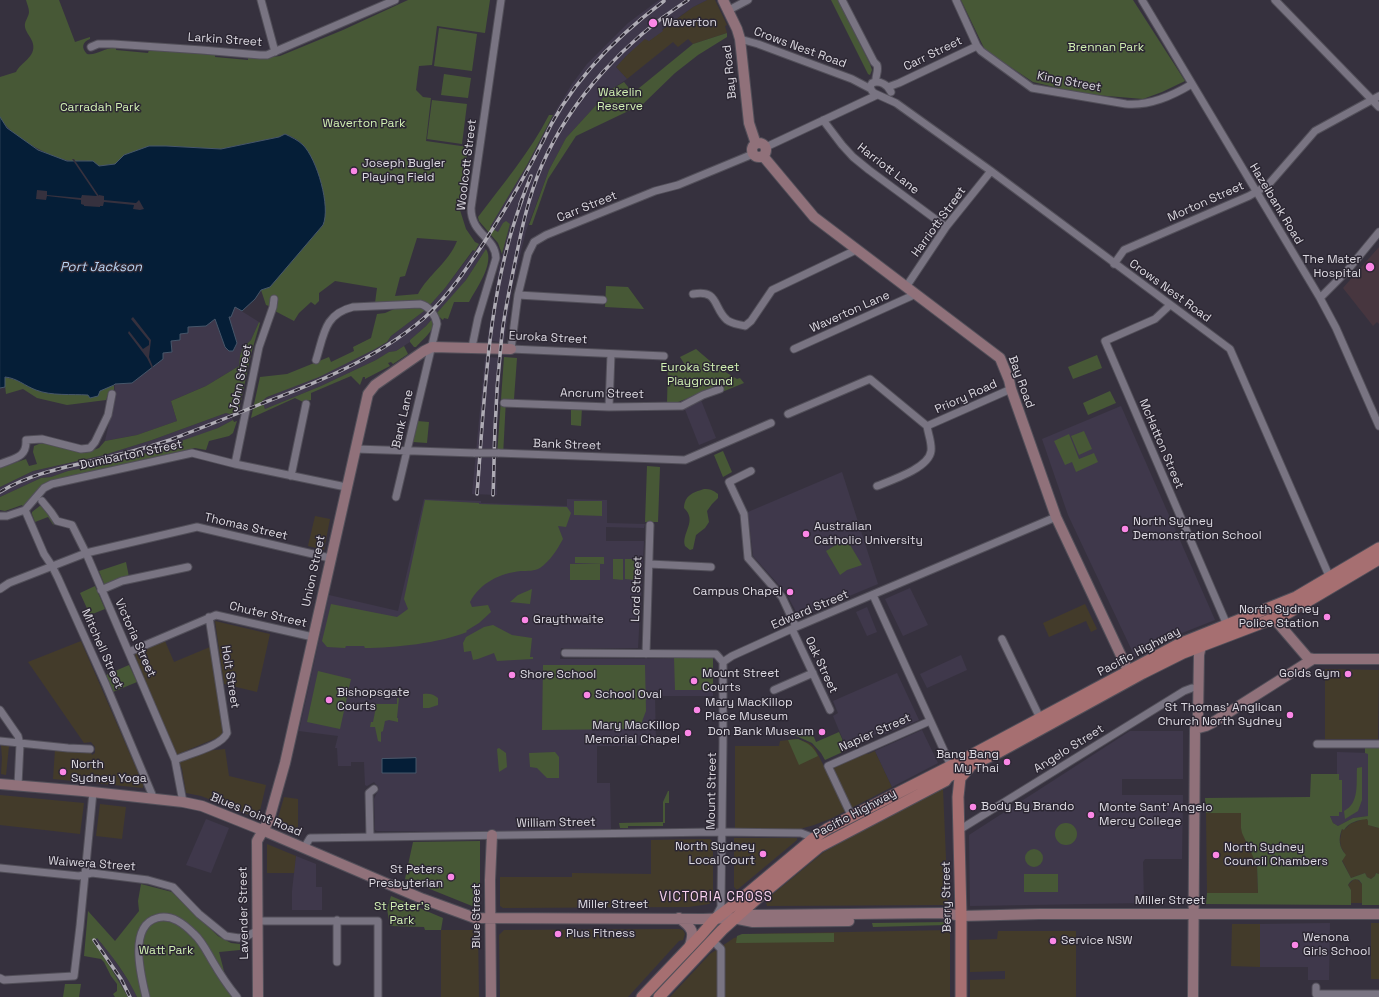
<!DOCTYPE html>
<style>
body{margin:0}
canvas{display:block;background:#36313e}
</style>
<canvas width="1379" height="997"></canvas>
<script>
const g = document.querySelector('canvas').getContext('2d');
g.lineJoin = 'round';
function fill(path, color) {
  g.fillStyle = color;
  g.fill(path, 'evenodd');
}
function strokePath(path, color, width, dash) {
  g.strokeStyle = color;
  g.lineWidth = width;
  g.lineCap = dash ? 'butt' : 'round';
  g.setLineDash(dash || []);
  g.stroke(path);
}
function drawText(font, color, halo, rows, align = 'center') {
  g.font = font + ' "Space Grotesk",sans-serif';
  g.lineWidth = 3;
  g.setLineDash([]);
  g.textBaseline = 'middle';
  g.strokeStyle = halo;
  g.fillStyle = color;
  for (const [text, x, y, turn = 0] of rows) {
    g.save();
    g.translate(x, y);
    g.rotate((+turn || 0) * Math.PI / 180);
    g.textAlign = isNaN(turn) ? turn : align;
    if (halo) g.strokeText(text, 0, 0);
    g.fillText(text, 0, 0);
    g.restore();
  }
}
const commercial = new Path2D(`
 M707,0H715L727,25L725,26L727,33L693,44L688,39L678,47L673,42L627,79L616,67L626,56L645,38L649,41L662,30L693,7Z
 M315,516L330,519L324,550L308,546Z
 M1085,604L1097,629L1091,632L1086,621L1049,637L1043,623Z
 M215,621L270,634L257,692L224,684Z
 M81,641L143,784V788L53,779L55,750L91,753L92,755L95,753V747L91,742L84,743L28,662Z
 M165,641L174,662L210,647L223,730L222,735L219,737L176,755L135,656L136,652Z
 M1325,669L1379,670L1378,739H1325Z
 M797,739L809,743L814,747L826,770L865,753L868,754L875,751L892,787L830,819L814,825L800,829L735,830V746H779L780,741Z
 M1,745L9,746L6,775L1,774L2,758Z
 M225,749L229,776L266,785L259,815L255,817L201,796L186,793L182,769L179,761L205,751Z
 M943,789L948,905L767,906L766,902L767,899L824,852L847,839Z
 M0,795L84,803L80,834L0,825Z
 M284,797L298,799V831L288,830L276,825Z
 M100,804L126,807L122,839L96,836Z
 M1206,813H1241V828L1257,865L1258,893H1207Z
 M1363,819H1367L1368,821L1369,825L1379,828V874L1376,873L1375,876L1371,879L1367,877L1365,873L1351,878L1342,860L1344,852L1341,847L1340,840L1342,829L1344,830L1350,824Z
 M734,838H797V840L737,890L734,887Z
 M710,839L713,842V901L709,904L689,907L503,908L500,906V877H572V873L651,874V840Z
 M267,844L296,856L295,873H267Z
 M1357,879L1362,884V903H1351V890L1348,885L1353,880Z
 M1371,923H1379V979H1371Z
 M1232,924H1260V967L1231,966Z
 M674,929H679L683,930L685,934L683,940L679,941L628,997H500L499,935L504,930Z
 M441,930H478L479,997H441Z
 M950,930V997H670L710,954L734,938L748,934Z
 M998,931H1076V997H970V980L1005,979V971L970,972L969,940L997,939Z`);
const built = new Path2D(`
 M659,0H707L693,7L662,29L663,31L649,41L645,39L626,56L616,67L627,79L610,90L566,138L549,170L526,231L512,288L504,343L493,341L487,342L499,267L510,224L498,232L490,227L495,218L527,165L553,115L572,84L587,64L628,23Z
 M479,244L486,249L483,255H482L466,280L454,295L436,314L429,306L445,288L474,250L475,251Z
 M235,307L259,322L251,340L243,348L240,356L239,366L206,386L171,401L177,421L137,435L105,441L114,401L115,384L132,383L138,378L163,359V353L171,341L180,340L179,334L188,327L215,319L225,347L237,343L229,317Z
 M424,311L427,312L431,315L432,319L426,326L410,340V342L396,351L389,352L376,360L321,386L265,409L262,401L264,399L387,342L391,336Z
 M485,357L502,358L495,462L497,495L472,494Z
 M701,400L716,438L699,445L684,407Z
 M1121,406L1215,620L1172,637L1135,657L1068,515L1042,439Z
 M226,413L230,414L233,420L218,428L185,441L150,452L114,462L68,471L51,477L41,478L0,497V487L33,471L104,455L152,440Z
 M842,472L878,584L799,617L786,593L753,556L748,512Z
 M424,499L481,501V503L567,506V499L607,500V523L645,524L644,528L606,527V541H644L638,648H561L560,659L713,658V696H655L656,745L597,746V783H610L611,829L479,832L377,831L375,830L374,799L379,788L374,782L367,786L365,785L364,762H351V766H338L337,748H335L338,736L299,731L329,595L398,611Z
 M910,588L928,625L903,636L885,599Z
 M867,607L877,632L867,636L856,612Z
 M961,655L967,670L927,688L920,674Z
 M897,673L919,720L885,734L883,731L846,747L833,716L838,713L833,701Z
 M922,730L938,763L892,787L875,751Z
 M1130,731H1183V779H1122V795H1183L1182,859H1145L1143,862L1144,903L970,906L969,835Z
 M1337,752L1368,753V816L1353,818L1338,826L1333,823L1330,816H1339V812H1341V780H1339V774H1337Z
 M206,819L229,828L211,873L186,865Z
 M296,856L316,864V887H322V910H292V891Z
 M1330,923L1329,980H1308V967H1260V924Z
 M97,938L111,955L130,983L137,997H128L106,960L93,941Z`);
const medical = new Path2D(`
 M1379,247V324L1377,322L1373,326L1343,288Z`);
const green = new Path2D(`
 M26,0H59L75,42L90,37V39C82,42 81,48 87,54C97,56 104,47 116,48V50L148,53L149,50L215,55V57L248,60V57L264,58L280,56L343,30L408,0H490L485,33L437,26L432,65L419,66L416,90L423,97L431,98L426,141L468,147L459,207L466,229L475,242L479,244L475,251L473,250L445,288L429,306L375,303L377,288L335,281L319,293V301L315,305L311,302L299,313L294,321L273,310L272,298L269,306L266,305L261,290L270,286L323,225C328,212 322,182 317,170C315,162 308,151 303,145C299,140 291,136 285,134L279,137L221,149L166,146L124,155L115,164L99,166C88,157 79,163 66,160C49,157 7,134 0,117C0,111 0,86 0,77L16,72C21,62 36,57 33,44C32,38 26,33 25,27C24,21 29,17 29,12C29,8 27,4 26,0ZM417,238L457,241C449,262 428,275 418,294L395,296L400,277L405,276Z
 M831,0H838L870,64L872,70L870,75L868,74Z
 M961,0H1133L1185,81L1162,92L1143,99L1084,94L1033,82L985,50Z
 M439,28L477,34L472,71L434,66Z
 M727,33V37L698,55L675,73L643,104L576,136L548,179L532,225H529L549,170L566,138L610,90L624,82L633,93L693,44Z
 M444,74L471,78L468,98L441,95Z
 M432,100L467,104L462,144L427,139Z
 M549,115H553L527,165L490,227L498,232L503,223L506,221L510,224L502,254L498,243L479,221L478,217C503,184 530,152 549,115Z
 M486,249C495,263 476,289 469,302H454L448,319L444,318L443,320L436,314L466,280Z
 M606,286L628,287L644,309L605,307Z
 M420,306C424,308 427,310 430,313C442,325 424,338 416,347H414L410,342V340L426,326L432,319C431,315 429,312 424,311L391,336L387,342L375,349L319,377L267,397L262,401L265,409L321,386L376,360L389,352L396,351L404,346L408,354L393,364L391,362L388,363L390,366L365,379V377H363L360,385L351,376L311,393V400L303,402L295,398L251,418L260,377L287,374L329,357L331,362L354,351L353,347L371,338L377,314L385,313L399,307Z
 M259,322L260,323L251,354L239,410L230,414L226,413L152,440L104,455L33,471L0,487V468L26,459L29,466L37,464L33,452L34,446L39,444L44,443L85,453L99,448L105,441L137,435L177,421L171,401L206,386L239,366L240,356L243,348L251,340Z
 M696,349L717,367L737,379L740,378L744,383L722,392L719,386L673,404H667L668,365H685L680,357Z
 M1097,355L1102,368L1073,379L1068,367Z
 M504,357L517,358L514,399H506L503,456H497Z
 M4,377L20,381L30,386L75,394L89,395L114,385V391L109,392L106,400L67,405L37,398L23,389L6,394Z
 M1110,391L1116,403L1088,415L1083,403Z
 M571,407H582L581,426L571,425Z
 M233,420L234,422L237,421L233,433L229,436L209,441L206,450L195,448L51,481L23,507L22,505L5,511L0,510V497L41,478L51,477L68,471L114,462L150,452L218,428Z
 M417,421L429,422L427,443L413,442Z
 M1084,431L1092,449L1079,455L1071,436Z
 M1069,434L1079,459L1094,453L1098,462L1076,472L1072,462L1065,465L1054,441Z
 M723,451L732,472L723,477L714,455Z
 M647,466L660,467L658,522H645Z
 M704,489C710,489 713,490 718,494V498L712,504L707,511L709,522L705,528L696,535L693,549L690,550L685,546C681,533 698,521 684,508C685,495 692,493 704,489Z
 M425,500L479,503V504L567,507L571,513L566,527L558,526L563,539C557,550 550,561 540,568C535,571 527,571 521,571C500,573 480,583 470,602L472,607L488,605L491,612L479,623L466,631L467,632C440,643 394,648 365,648L364,646H346L345,648L327,647L322,641L331,604L397,617L408,609L404,599Z
 M574,501H602V516L574,515Z
 M41,505L50,515L54,526L48,517L35,522L32,514V512Z
 M842,541L849,543L862,565L847,570L840,575L826,551Z
 M575,557H604V564L575,563Z
 M613,559H623V580L613,579Z
 M625,559H635V580L625,579Z
 M126,562L129,577L105,586L99,571Z
 M570,564H600V580H570Z
 M95,586L105,609L90,615L80,593Z
 M532,589L530,604L510,602L518,595Z
 M493,625L512,635L532,638L530,657H533V659L497,661L494,653L478,659L473,660L471,651L464,652L463,643L466,637L484,627Z
 M674,658H713V690H675Z
 M129,665L137,682L113,692L106,675Z
 M543,665H645L646,711L641,724L634,729L542,730Z
 M318,671L351,679L340,729L307,722Z
 M423,694C429,693 434,694 438,698V705L429,708H423Z
 M397,698H399L397,718H398V722L389,720L385,721L383,731L381,732V742L378,741L375,727H370L371,722H373L376,707L375,704H397Z
 M808,728L810,731L811,730L816,742L839,732L847,750L825,760L821,753L812,743L792,734Z
 M798,739C808,743 813,746 818,756L799,765L788,740Z
 M1365,746H1379V828L1368,825V821L1367,819C1358,820 1349,822 1344,830L1342,829C1338,839 1339,847 1346,855L1342,861L1351,878L1365,873L1367,877L1371,879L1375,876L1376,873L1379,874V905H1362V884L1359,880C1354,878 1351,880 1348,885L1351,890V905L1206,904L1207,893H1258L1257,865L1242,833L1241,828V813H1206L1205,798L1310,797L1311,774H1339V780H1342V812H1339V816H1330L1333,823L1338,826L1353,818L1368,816V754L1365,753Z
 M499,748L506,753L507,767L499,772L497,749Z
 M555,752L559,757V778H547L537,768L530,767L529,753Z
 M1362,767V800L1358,811L1345,819L1344,811C1360,803 1356,782 1357,768Z
 M668,791H669V803H665V823H663V826H628V828H620L619,823L663,822V802Z
 M1055 834a11 11 0 1 1 22 0a11 11 0 1 1-22 0Z
 M480,841V906L477,908L405,879L413,842Z
 M1025 858a9 9 0 1 1 18 0a9 9 0 1 1-18 0Z
 M1024,874H1058V892H1024Z
 M141,884L172,892L218,936L231,943L240,944V950L219,952L225,975L241,997H137C127,975 112,956 97,938L93,942L106,960L128,997H115L113,994L117,991V984L111,976L104,962L101,959L84,956L88,911L115,941L139,911L138,901Z
 M391,896L443,918L441,930H425L424,927L390,926L387,909Z
 M947,922V925L873,927L872,923Z
 M834,933V942L736,943L737,936L742,934Z
 M65,984H81L79,997H63Z`);
const water = new Path2D(`
 M0,117L7,128L38,150L67,161H93L99,166L115,164L124,155L149,146H166L221,149L279,137L285,134C291,137 298,140 303,145C317,159 331,207 323,225L270,287L261,290L255,299L242,311L235,307L231,317H229L237,343L233,351H229L225,347L215,319L206,326L188,327V333L180,334V340L171,341L172,352L163,353V359L132,383L115,384L114,385L100,391L98,396L90,398L88,395C72,394 51,396 36,390C25,386 17,378 5,377V387L0,388Z
 M416,758V773H382V759Z`);
const pier = new Path2D(`
 M72,159H74L99,196V195L104,196V200L136,203L139,200L144,209L140,210L133,209L134,205L104,202L103,206H100V207L84,206V205L81,204V200L47,196L46,200L36,199L37,190L47,191V195L81,198L82,195L97,196Z
 M133,317L151,340L149,357L153,367L152,368L147,358L128,333L129,331L143,349L149,345V341L131,319Z`);
const street = new Path2D(`
 M261,0L275,52
 M842,0L874,62L877,65C879,71 875,76 876,82
 M956,0L977,46L981,51L1032,88L1126,104C1150,106 1172,96 1192,84
 M1142,0L1320,298L1336,328L1379,426
 M1275,0L1379,107
 M729,10L748,0
 M740,39L758,44L852,79L871,89
 M91,47L98,44H113L202,50L260,55H267L395,0
 M888,87L899,83L977,46
 M891,92C888,85 880,80 872,83L870,87L872,91L874,93L896,103L991,171L1230,349L1330,578
 M823,120L842,145L853,157L869,170L946,227
 M766,147L877,95
 M1114,264L1124,250L1249,196L1268,185L1315,131L1379,96
 M906,287L946,227L991,171
 M693,294C719,289 713,308 727,320C732,324 738,324 745,326L751,321L772,290L856,250
 M518,295L603,300
 M1320,298L1346,272L1379,232
 M1170,305L1155,319L1105,341L1227,625
 M472,347L478,318L496,258C495,237 471,234 471,208L501,0
 M794,349L916,294
 M664,356L511,349L518,295L528,254L534,242L546,235L655,191L678,185L753,154
 M316,360C324,335 324,314 353,307L420,304C429,306 436,316 437,324L396,497
 M504,403L609,407L682,406L703,395L720,389
 M609,407L611,354
 M788,414L870,379L927,426
 M355,449L475,453
 M498,453L685,460L771,423
 M0,464C14,458 27,458 26,440L42,439L81,449L90,448L95,442L108,415L112,394
 M235,464L259,347L273,307L274,299
 M751,471L729,482L744,514L748,558L782,597L796,627
 M291,476L306,404
 M877,486C892,480 929,468 931,451C932,442 928,434 927,426L1011,389
 M42,501L51,512L57,521L72,525L86,553L175,760L183,802
 M25,510L44,554L52,566L58,578L106,685L154,799
 M0,516H7L25,510L44,488L52,484L192,453L235,464L346,487
 M649,564L711,567
 M0,589L9,583L86,553L197,527L330,558
 M101,590L122,581L188,567
 M873,595L951,766
 M792,629L830,710
 M1002,639L1040,718
 M129,652L216,615L313,637
 M565,653L716,654L723,662
 M646,654L650,525
 M723,662L732,656L796,627L1056,517
 M774,690L813,673
 M0,710L18,736L20,744L18,785
 M0,741L68,748L90,749
 M1317,744H1379
 M175,760C188,754 222,746 227,733L209,617
 M852,817L828,766L930,721
 M959,830L1184,691L1192,688
 M370,837L369,793L374,789
 M304,848L310,838L715,832L801,833L814,838
 M0,868L79,876L92,873L148,880L173,887L199,914L226,936L239,938L247,936L257,931
 M716,916L721,907V901L723,743V662
 M337,920V962
 M257,921H378V997
 M717,945L721,949V997
 M0,978L4,980L74,976L80,926L93,792
 M1316,987V994H1379
 M146,997C141,976 128,926 157,918C172,914 184,924 194,934C202,941 207,952 213,962C220,974 228,986 237,997`);
const secondary = new Path2D(`
 M723,0L737,29L740,39L749,123L756,144
 M752 150a7 7 0 1 1 14 0a7 7 0 1 1-14 0Z
 M763,156L814,217L1000,358L1009,380L1011,389L1056,517L1132,679
 M1276,618L1278,623L1308,658L1313,659H1379
 M1195,729L1206,726L1212,723L1313,659
 M0,784L83,791L183,802L202,806L262,830L423,899L475,918L703,919L735,918L752,915L946,913L961,916L1039,914H1379
 M679,918C693,928 695,932 689,948
 M738,919L753,922L849,921
 M258,997L257,841L269,820L285,763L368,394L375,385L424,351L432,347L511,349
 M491,997L490,880L492,835
 M1193,997L1195,729L1198,716L1199,655L1201,646`);
const primary = new Path2D(`
 M642,997L701,935L715,919L735,904L814,838L827,829L951,766L1179,644L1296,597L1379,548
 M659,997L722,930L760,896L819,847L945,781L948,777L962,769L999,752L1143,673L1183,653L1288,613L1379,559
 M961,997V916L958,797L960,778L969,768`);
const rail = new Path2D(`
 M542,143C568,85 613,39 664,1
 M520,204L531,176
 M0,492C26,476 57,469 87,462C115,456 143,449 170,440C201,428 232,416 263,403C319,382 377,358 423,319C448,297 467,268 485,241C507,207 526,175 544,139
 M477,494C485,395 487,294 522,200L520,204
 M493,495C494,473 494,451 495,429C496,400 498,372 501,344C503,318 509,292 514,267C521,232 528,197 542,165C572,97 626,40 688,0
 M94,940L121,979L130,997`);
const streetBridge = new Path2D(`
 M475,453H498`);
const markers = [
 [653,23,5,"#fb87e6"],
 [354,171,4,"#fb87e6"],
 [1370,267,5,"#fb87e6"],
 [1125,529,4,"#fb87e6"],
 [806,534,4,"#fb87e6"],
 [790,592,4,"#fb87e6"],
 [1327,617,4,"#fb87e6"],
 [525,620,4,"#fb87e6"],
 [1348,674,4,"#fb87e6"],
 [512,675,4,"#fb87e6"],
 [694,681,4,"#fb87e6"],
 [587,695,4,"#fb87e6"],
 [329,700,4,"#fb87e6"],
 [697,710,4,"#fb87e6"],
 [1290,715,4,"#fb87e6"],
 [822,732,4,"#fb87e6"],
 [688,733,4,"#fb87e6"],
 [1007,762,4,"#fb87e6"],
 [63,772,4,"#fb87e6"],
 [973,807,4,"#fb87e6"],
 [1091,815,4,"#fb87e6"],
 [763,854,4,"#fb87e6"],
 [1216,855,4,"#fb87e6"],
 [451,877,4,"#fb87e6"],
 [558,934,4,"#fb87e6"],
 [1053,941,4,"#fb87e6"],
 [1295,945,4,"#fb87e6"]
];
const poiNames = [
 ["Waverton",662,23],
 ["Joseph Bugler",362,164],
 ["Playing Field",362,178],
 ["The Mater",1361,260,"right"],
 ["Hospital",1361,274,"right"],
 ["North Sydney",1133,522],
 ["Demonstration School",1133,536],
 ["Australian",814,527],
 ["Catholic University",814,541],
 ["Campus Chapel",782,592,"right"],
 ["North Sydney",1319,610,"right"],
 ["Police Station",1319,624,"right"],
 ["Graythwaite",533,620],
 ["Mount Street",702,674],
 ["Courts",702,688],
 ["Golds Gym",1340,674,"right"],
 ["Shore School",520,675],
 ["Bishopsgate",337,693],
 ["Courts",337,707],
 ["School Oval",595,695],
 ["Mary MacKillop",705,703],
 ["Place Museum",705,717],
 ["St Thomas' Anglican",1282,708,"right"],
 ["Church North Sydney",1282,722,"right"],
 ["Mary MacKillop",680,726,"right"],
 ["Memorial Chapel",680,740,"right"],
 ["Don Bank Museum",814,732,"right"],
 ["Bang Bang",999,755,"right"],
 ["My Thai",999,769,"right"],
 ["North",71,765],
 ["Sydney Yoga",71,779],
 ["Body By Brando",981,807],
 ["Monte Sant' Angelo",1099,808],
 ["Mercy College",1099,822],
 ["North Sydney",755,847,"right"],
 ["Local Court",755,861,"right"],
 ["North Sydney",1224,848],
 ["Council Chambers",1224,862],
 ["St Peters",443,870,"right"],
 ["Presbyterian",443,884,"right"],
 ["Plus Fitness",566,934],
 ["Wenona",1303,938],
 ["Girls School",1303,952],
 ["Service NSW",1061,941]
];
const streetNames = [
 ["Larkin Street",225,40,4],
 ["Crows Nest Road",800,48,20],
 ["Carr Street",933,54,-26],
 ["Bay Road",730,72,-96],
 ["King Street",1069,82,11],
 ["Woolcott Street",467,165,-83],
 ["Harriott Lane",888,169,38],
 ["Morton Street",1206,202,-24],
 ["Hazelbank Road",1276,204,59],
 ["Carr Street",587,207,-22],
 ["Harriott Street",939,222,-54],
 ["Crows Nest Road",1170,291,36],
 ["Waverton Lane",850,312,-24],
 ["Euroka Street",548,338,3],
 ["John Street",241,378,-78],
 ["Bay Road",1021,382,70],
 ["Ancrum Street",602,394,1],
 ["Priory Road",966,397,-24],
 ["Bank Lane",403,419,-77],
 ["McHatton Street",1161,444,67],
 ["Bank Street",567,445,2],
 ["Dumbarton Street",131,455,-12],
 ["Thomas Street",246,527,13],
 ["Union Street",314,571,-78],
 ["Lord Street",637,589,-88],
 ["Edward Street",810,610,-23],
 ["Chuter Street",268,615,13],
 ["Victoria Street",135,638,66],
 ["Mitchell Street",102,649,66],
 ["Pacific Highway",1139,652,-28],
 ["Oak Street",821,665,65],
 ["Holt Street",230,677,81],
 ["Napier Street",875,733,-24],
 ["Angelo Street",1069,749,-32],
 ["Mount Street",712,791,-89],
 ["Pacific Highway",855,814,-28],
 ["Blues Point Road",256,815,22],
 ["William Street",556,823,-1],
 ["Waiwera Street",92,864,4],
 ["Berry Street",947,897,-91],
 ["Miller Street",1170,901],
 ["Miller Street",613,905],
 ["Lavender Street",244,913,-91],
 ["Blue Street",477,916,-90]
];
const parkNames = [
 ["Brennan Park",1106,48],
 ["Wakelin",620,93],
 ["Reserve",620,107],
 ["Carradah Park",100,108],
 ["Waverton Park",364,124],
 ["Euroka Street",700,368],
 ["Playground",700,382],
 ["St Peter's",402,907],
 ["Park",402,921],
 ["Watt Park",166,951]
];
const waterNames = [
 ["Port Jackson",101,267]
];
const neighbourhoodNames = [
 ["VICTORIA CROSS",716,897]
];
fill(commercial, '#433b2a');
fill(built, '#3f384b');
fill(medical, '#47363f');
fill(green, '#475836');
fill(water, '#051e37');
strokePath(water, '#46566a', 1);
fill(pier, '#36313e');
strokePath(street, '#524f59', 9);
strokePath(secondary, '#524f59', 12);
strokePath(primary, '#524f59', 13);
strokePath(street, '#797482', 7);
strokePath(secondary, '#90717a', 10);
strokePath(primary, '#a66f71', 11);
strokePath(rail, '#afacb5', 3.5);
strokePath(rail, '#2c2733', 2, [6]);
strokePath(streetBridge, '#524f59', 9, []);
strokePath(streetBridge, '#797482', 7);
for (const [x, y, r, color] of markers) {
  const dot = new Path2D();
  dot.arc(x, y, r, 0, 2 * Math.PI);
  g.fillStyle = color;
  g.fill(dot);
  strokePath(dot, '#2c2733', 1.5);
}
drawText('12px', '#dcd9e1', '#2c2733', poiNames, 'left');
drawText('12px', '#dcd9e1', '#2c2733', streetNames);
drawText('12px', '#d0efb2', '#2c2733', parkNames);
drawText('italic 13px', '#bad5f4', '#2c2733', waterNames);
g.letterSpacing = '1px';
drawText('13px', '#fbd3f1', '#2c2733', neighbourhoodNames);
g.letterSpacing = '0px';
</script>
